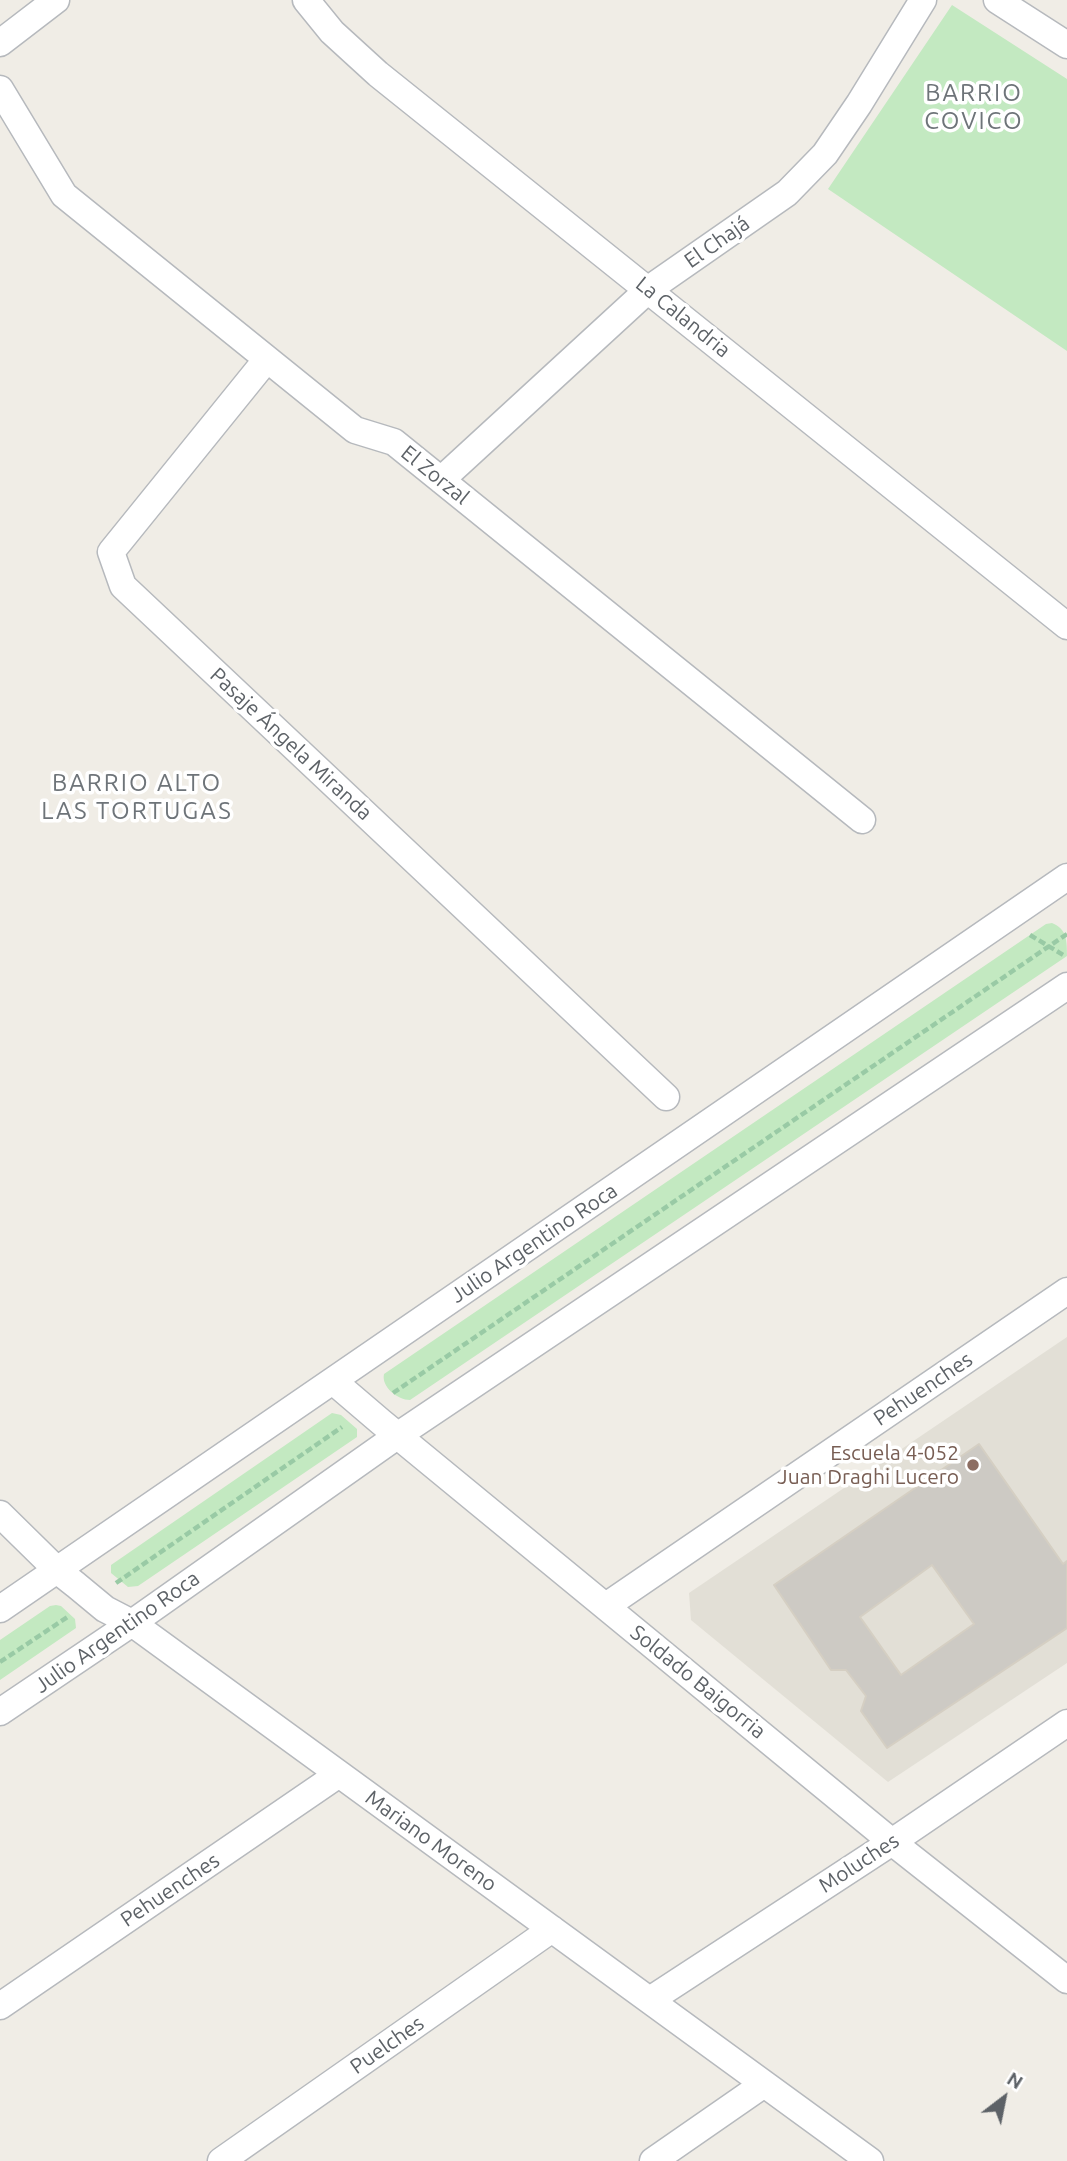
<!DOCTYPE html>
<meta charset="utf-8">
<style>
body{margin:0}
#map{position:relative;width:1067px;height:2161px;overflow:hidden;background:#f0ede6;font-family:Ubuntu,sans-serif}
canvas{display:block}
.north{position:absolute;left:969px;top:2063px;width:70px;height:70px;-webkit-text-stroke:5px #fff;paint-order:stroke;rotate:32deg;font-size:19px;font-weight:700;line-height:28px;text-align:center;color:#5d6267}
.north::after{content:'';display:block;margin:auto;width:24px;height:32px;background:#5d6267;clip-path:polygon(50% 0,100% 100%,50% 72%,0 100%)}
</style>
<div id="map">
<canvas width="1067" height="2161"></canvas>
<div class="north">N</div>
</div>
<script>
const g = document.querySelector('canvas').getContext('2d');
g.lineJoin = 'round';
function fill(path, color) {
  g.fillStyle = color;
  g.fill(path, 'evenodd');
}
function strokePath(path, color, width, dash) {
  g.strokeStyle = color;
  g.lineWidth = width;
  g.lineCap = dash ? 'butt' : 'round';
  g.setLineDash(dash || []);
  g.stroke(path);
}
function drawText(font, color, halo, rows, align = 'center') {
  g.font = font + ' Ubuntu,sans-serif';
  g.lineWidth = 7;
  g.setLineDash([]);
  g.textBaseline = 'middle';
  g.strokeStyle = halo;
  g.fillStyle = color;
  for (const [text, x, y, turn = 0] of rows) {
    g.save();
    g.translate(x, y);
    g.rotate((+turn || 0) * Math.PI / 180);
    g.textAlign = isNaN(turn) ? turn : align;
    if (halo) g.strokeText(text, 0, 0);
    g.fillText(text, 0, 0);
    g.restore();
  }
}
const education = new Path2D(`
 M1067,1337V1663L888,1782L691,1620L689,1593Z`);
const green = new Path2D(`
 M952,5L1067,79V351L828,189Z
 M1052,923C1067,929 1067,941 1067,956L410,1400C398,1400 381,1387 384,1374L1046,924Z
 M332,1413L341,1415L357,1429V1437L138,1586L128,1587L111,1573V1565Z
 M56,1605L61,1606L75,1619L76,1628L0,1680V1640L50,1606Z`);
const building = new Path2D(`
 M979,1444L1063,1564L1067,1561V1628L887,1748L861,1711L866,1696L846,1670H831L774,1585ZM932,1565L974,1624L901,1675L860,1617Z`);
const path = new Path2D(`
 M1030,935L1065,956
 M393,1393L1067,934
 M116,1583L342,1427
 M0,1662L69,1616`);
const street = new Path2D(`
 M306,0L332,32L378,74L1067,626
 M997,0L1067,45
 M0,43L56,0
 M0,89L64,195L355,430L394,442L862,820
 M267,359L111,552L123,586L666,1097
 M441,480L649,289L787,193L825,154L859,104L923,0
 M333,1381L381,1422L892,1842L1067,1980
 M0,1514L57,1570L76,1585L105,1609L132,1623L870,2161
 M606,1606L1067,1291
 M0,1609L1067,877
 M0,1712L132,1623L397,1436L1067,986
 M650,2000L892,1842L1067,1723
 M0,2006L339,1774
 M221,2161L552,1929
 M653,2161L764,2084`);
const markers = [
 [973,1465,7,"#8d6e63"]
];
const streetNames = [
 ["El Chajá",717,242,-35],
 ["La Calandria",683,317,39],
 ["El Zorzal",435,475,39],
 ["Pasaje Ángela Miranda",291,744,43],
 ["Julio Argentino Roca",534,1243,-34],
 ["Pehuenches",923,1389,-34],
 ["Julio Argentino Roca",117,1632,-35],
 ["Soldado Baigorria",698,1682,39],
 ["Mariano Moreno",431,1841,36],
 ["Moluches",859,1863,-33],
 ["Pehuenches",170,1890,-34],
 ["Puelches",387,2045,-35]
];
const educationNames = [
 ["Escuela 4-052",959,1453],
 ["Juan Draghi Lucero",959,1477]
];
const quarterNames = [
 ["BARRIO",974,93],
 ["COVICO",974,121],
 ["BARRIO ALTO",137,783],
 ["LAS TORTUGAS",137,811]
];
fill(education, '#e2dfd6');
fill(green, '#c3e9c1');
fill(building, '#cdcac4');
strokePath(building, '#d5cfc3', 2);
strokePath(street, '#b6b9bd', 29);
strokePath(path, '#99caa5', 4.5, [7, 3.5]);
strokePath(street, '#fff', 26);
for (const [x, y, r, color] of markers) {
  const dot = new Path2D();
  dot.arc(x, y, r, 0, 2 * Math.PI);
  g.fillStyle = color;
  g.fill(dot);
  strokePath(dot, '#fff', 2.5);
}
drawText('21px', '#5d6267', '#fff', streetNames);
drawText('21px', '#785e54', '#fff', educationNames, 'right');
g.letterSpacing = '2px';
drawText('24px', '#6e7479', '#fff', quarterNames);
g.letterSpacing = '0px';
</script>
